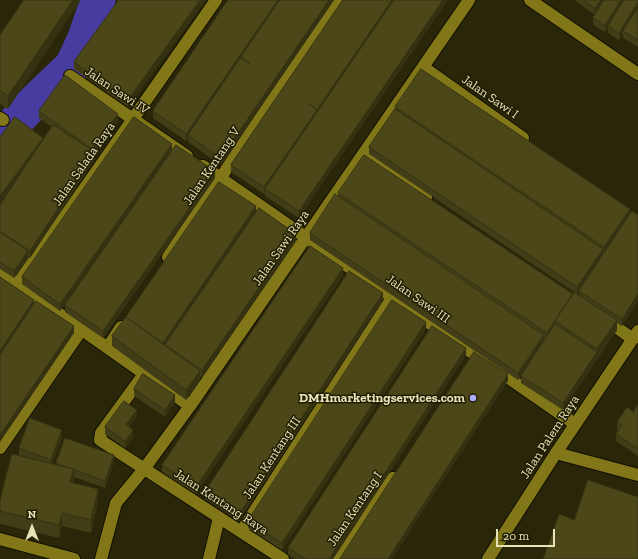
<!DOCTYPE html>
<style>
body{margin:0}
#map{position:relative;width:638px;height:559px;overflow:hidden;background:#292609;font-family:"Zilla Slab",serif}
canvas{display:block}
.north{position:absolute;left:12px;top:507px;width:40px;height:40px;-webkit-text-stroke:3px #1f1c02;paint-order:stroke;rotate:0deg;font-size:11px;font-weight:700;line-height:16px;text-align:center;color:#e7e3b9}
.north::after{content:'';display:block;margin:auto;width:14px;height:18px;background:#e7e3b9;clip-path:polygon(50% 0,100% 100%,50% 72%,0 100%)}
.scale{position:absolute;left:496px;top:529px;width:59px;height:18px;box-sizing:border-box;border:2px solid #e7e3b9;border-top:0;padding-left:5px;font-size:12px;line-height:14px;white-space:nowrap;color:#e7e3b9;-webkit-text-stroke:3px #1f1c02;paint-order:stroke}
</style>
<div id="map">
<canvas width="638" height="559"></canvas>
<div class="north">N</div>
<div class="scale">20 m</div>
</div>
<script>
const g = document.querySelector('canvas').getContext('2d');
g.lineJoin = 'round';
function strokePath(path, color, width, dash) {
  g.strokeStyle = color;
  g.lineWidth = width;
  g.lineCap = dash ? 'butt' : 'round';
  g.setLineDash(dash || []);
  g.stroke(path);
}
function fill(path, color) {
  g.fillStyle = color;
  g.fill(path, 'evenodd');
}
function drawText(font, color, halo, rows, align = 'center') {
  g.font = font + ' "Zilla Slab",serif';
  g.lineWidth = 3;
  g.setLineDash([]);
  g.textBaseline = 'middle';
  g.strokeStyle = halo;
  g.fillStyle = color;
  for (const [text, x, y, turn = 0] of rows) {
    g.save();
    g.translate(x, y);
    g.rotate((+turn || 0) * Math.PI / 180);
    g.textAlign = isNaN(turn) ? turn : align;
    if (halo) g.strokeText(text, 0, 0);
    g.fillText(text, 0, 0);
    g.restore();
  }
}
const river = new Path2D(`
 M0,139L29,107L72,66L85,38L98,0`);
const street = new Path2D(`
 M423,67L523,138
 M70,76L187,156
 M0,118L3,120
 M363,154L426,197
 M203,166L575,424
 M168,257L339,0
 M0,272L190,406
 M17,285L216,0
 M603,318L633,339
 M108,347L121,327
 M144,374L101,433L100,440L283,559
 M0,448L82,329
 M556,453L638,475
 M241,532L392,298
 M0,539L74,559
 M101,559L116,503L144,469L190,406L469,0
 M209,559L219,518
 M338,559L393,478`);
const secondary = new Path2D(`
 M530,0L638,74
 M488,559L556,453L638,331`);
const wall = new Path2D(`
 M24,0L8,109L0,104V35Z
 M119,0H206L128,107L74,69V62Z
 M228,0H334L221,165L188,142V138L186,141L153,118V111Z
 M343,0L299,218L265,196V192L264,194L231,172V165Z
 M574,0H638V47L623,38V33L619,40L608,33V28L605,32L593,25V18L595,15Z
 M395,107L630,209L622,326L617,323V330L563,410L521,383V376L532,359L518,380L310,240V233L338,196V193L573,294L579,295V291L581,287L577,294L369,154V147L395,109Z
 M39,111L118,121L95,152V159L30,258L28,257V258L14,278L0,269V205L12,187L0,203V137L43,140L52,127L39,118Z
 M172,144L60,311L22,284V277Z
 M215,178L103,338L65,312V305Z
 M256,212L296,241L202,377L200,376V381L186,400L112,346V336Z
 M343,275L196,494L162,472V465Z
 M383,300L239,521L205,499V492Z
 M426,329L282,550L248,528V521Z
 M466,355L333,559H295L288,555V548Z
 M134,389L175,402L165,417L134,396Z
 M638,406V456L616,441V434L619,430L617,429V422L633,412Z
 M137,417L129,426L133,437L125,448L105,434V427Z
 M62,438L52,464L56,465V463L114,462L105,488L74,477L73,483L98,502L91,533L62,526L59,538L0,524V500L25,457L19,455V448Z`);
const shadedWall = new Path2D(`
 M73,0H81L8,109V96Z
 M200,0H206L128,107V100Z
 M278,0H282L241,57V61L188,135V138L186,141V134Z
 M329,0H334L221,165V158Z
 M392,0H397L317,117V110Z
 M443,0H448L299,218V211Z
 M601,0H605L595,15V8Z
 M621,0H626L608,26V28L605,32V25Z
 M638,2V9L623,31V33L619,40V33Z
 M317,110V117L265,189V192L264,194V187Z
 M118,114V121L92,156V149Z
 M43,138V145L0,203V196Z
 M172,144V151L60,311V304Z
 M95,152V159L30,258V251Z
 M215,171V178L103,338V331Z
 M256,206V213L163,350V343Z
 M630,209V216L604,254V247Z
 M296,234V241L202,377V370Z
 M603,249V256L577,294V287Z
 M28,251V258L14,278V271Z
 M343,268V275L196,494V487Z
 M383,293V300L239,521V514Z
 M573,294L555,321V328L547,340V333Z
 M638,294V301L622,326V319Z
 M34,300V307L0,358V351Z
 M617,320V330L597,359V349Z
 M426,322V329L282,550V543Z
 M74,326V333L0,442V435Z
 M544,335V342L518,380V373Z
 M466,348V355L333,559H329Z
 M597,352V359L563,410V403Z
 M200,371V381L186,400V390Z
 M508,374V381L392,559H388Z
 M175,395V402L165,417V410Z
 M137,410V417L126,431V424Z
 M62,430V438L51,467V460Z
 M133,430V437L125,448V441Z
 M114,455V462L105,488V481Z
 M74,469V482L70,495V482Z
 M98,489V502L91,533V520Z
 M62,513V526L59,538V525Z`);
const building = new Path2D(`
 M24,0H73L8,96L0,91V35Z
 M119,0H200L128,100L74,62Z
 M228,0H278L186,134L153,111Z
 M280,0H329L221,158L188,135L240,58L250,64L241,57Z
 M343,0H392L317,110L308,103L317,110L264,187L231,165Z
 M394,0H443L299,211L265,189Z
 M584,0H601L595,8Z
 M604,0H621L605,25L593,18Z
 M624,0H638V2L619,33L608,26Z
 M638,8V40L623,31Z
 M421,69L630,209L604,247L395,107Z
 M65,75L118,114L92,149L39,111Z
 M395,109L603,249L577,287L369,147Z
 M15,117L43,138L0,196V137Z
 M134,117L172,144L60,304L22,277Z
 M53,125L95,152L30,251L0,231V205Z
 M176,145L215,171L103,331L65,305Z
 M364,155L573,294L547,333L338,193Z
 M219,182L256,206L163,343L126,317Z
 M335,194L544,335L518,373L310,233Z
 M259,208L296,234L202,370L165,345Z
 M632,211L638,215V294L622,319L579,291Z
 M0,232L28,251L14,271L0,262Z
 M310,246L343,268L196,487L162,465Z
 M349,271L383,293L239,514L205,492Z
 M0,277L34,300L0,351Z
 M574,292L617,320L597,349L555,321Z
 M392,300L426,322L282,543L248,521Z
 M36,301L74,326L0,435V355Z
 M126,317L200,371L186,390L112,336Z
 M555,324L597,352L563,403L521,376Z
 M432,326L466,348L329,559H306L288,548Z
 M474,352L508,374L388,559H340Z
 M143,374L175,395L165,410L134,389Z
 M124,401L137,410L126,424L133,430L125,441L105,427Z
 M637,405L638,406V449L616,434L622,425L617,422L627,407L633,412Z
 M30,418L62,430L51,460L19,448Z
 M65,438L114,455L105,481L56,463Z
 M12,454L74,469L70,482L98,489L91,520L62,513L59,525L0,511V500Z
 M588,480L638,497V559H543L559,514L574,520Z`);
const markers = [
 [473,398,4,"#adaefb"]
];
const streetNames = [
 ["Jalan Sawi IV",117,91,34],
 ["Jalan Sawi I",490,97,35],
 ["Jalan Salada Raya",84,164,-55],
 ["Jalan Kentang V",212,166,-56],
 ["Jalan Sawi Raya",281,248,-55],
 ["Jalan Sawi III",418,299,35],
 ["Jalan Palem Raya",550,437,-57],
 ["Jalan Kentang III",272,458,-57],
 ["Jalan Kentang Raya",221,502,33],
 ["Jalan Kentang I",355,509,-56]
];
const poiNames = [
 ["DMHmarketingservices.com",465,398]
];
strokePath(river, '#483ca0', 35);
strokePath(street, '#120e00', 14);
strokePath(secondary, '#120e00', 14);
strokePath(street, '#817718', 12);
strokePath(secondary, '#817718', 12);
fill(wall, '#413d16');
fill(shadedWall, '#353212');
fill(building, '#4c4719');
strokePath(building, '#353212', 1);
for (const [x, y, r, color] of markers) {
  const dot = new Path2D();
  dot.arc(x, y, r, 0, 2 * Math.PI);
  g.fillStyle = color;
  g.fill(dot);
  strokePath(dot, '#1f1c02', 1.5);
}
drawText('13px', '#e7e3b9', '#1f1c02', streetNames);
drawText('bold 13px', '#e7e3b9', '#1f1c02', poiNames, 'right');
</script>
